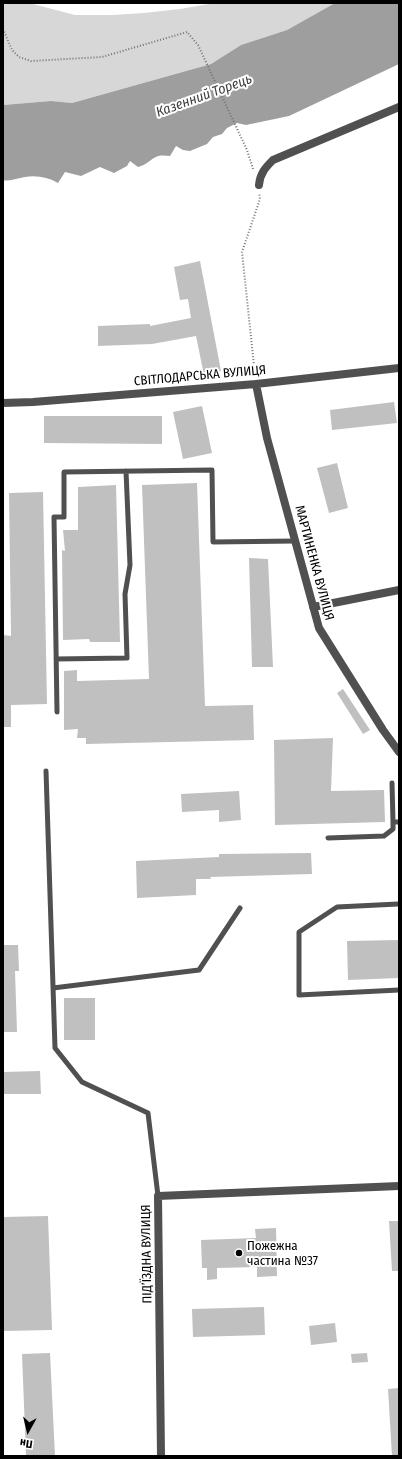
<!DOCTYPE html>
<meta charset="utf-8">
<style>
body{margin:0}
#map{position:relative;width:402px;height:1459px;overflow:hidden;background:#fff;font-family:"Fira Sans Condensed",sans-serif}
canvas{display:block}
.frame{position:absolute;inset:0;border:4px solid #000;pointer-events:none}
.north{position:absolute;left:8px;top:1411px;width:40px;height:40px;-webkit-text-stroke:3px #fff;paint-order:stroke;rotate:188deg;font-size:11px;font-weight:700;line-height:16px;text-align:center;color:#000}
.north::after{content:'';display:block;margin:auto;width:14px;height:18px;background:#000;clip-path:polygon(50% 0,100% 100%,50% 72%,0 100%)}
</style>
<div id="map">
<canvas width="402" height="1459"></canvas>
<div class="frame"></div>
<div class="north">Пн</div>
</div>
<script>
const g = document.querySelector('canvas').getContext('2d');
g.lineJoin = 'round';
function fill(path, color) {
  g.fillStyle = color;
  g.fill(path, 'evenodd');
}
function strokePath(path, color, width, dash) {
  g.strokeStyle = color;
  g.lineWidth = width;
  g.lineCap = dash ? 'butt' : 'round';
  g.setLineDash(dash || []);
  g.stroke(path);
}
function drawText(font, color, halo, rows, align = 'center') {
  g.font = font + ' "Fira Sans Condensed",sans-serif';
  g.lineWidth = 4;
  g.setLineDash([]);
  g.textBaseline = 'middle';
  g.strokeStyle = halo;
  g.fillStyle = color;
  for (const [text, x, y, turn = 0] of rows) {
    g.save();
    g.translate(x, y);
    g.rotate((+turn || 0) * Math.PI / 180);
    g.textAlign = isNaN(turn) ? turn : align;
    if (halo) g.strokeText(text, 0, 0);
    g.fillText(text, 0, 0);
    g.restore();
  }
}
const green = new Path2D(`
 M3,3H29L75,15H113L144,13L180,9L215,3H335L287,30L241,45L211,64L72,103L51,101L3,105Z`);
const water = new Path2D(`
 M335,3H399V64L289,116L246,125L237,123L227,128L222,134L213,137L207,144L190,151L183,150L176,146L170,156C151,153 153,163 138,167L130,161L127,166L114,173L100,167L81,176L65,172L58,183C48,177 36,175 25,177C17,178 10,182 3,180V105L51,101L72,103L211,64L241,45L287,30Z`);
const building = new Path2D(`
 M200,261L221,371L204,375L196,336L152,344L98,346V326L150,324V326L191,318L188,299L180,300L174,267Z
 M394,402L397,423L332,430L330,410Z
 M202,406L212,453L183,459L173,412Z
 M44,416H162V444L44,443Z
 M337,463L348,508L329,513L317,468Z
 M197,483L205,706L253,705L254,740L86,744V738H77L78,729L64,730V671L77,670V681L149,679L142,485Z
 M116,485L120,642H90L89,639L63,640L62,550L65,551L63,530H78V487Z
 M43,492L47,704L11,705V727H3V635L11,636L9,493Z
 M249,558L268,559L273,667H252Z
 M343,689L370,730L363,734L337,693Z
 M333,738L331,791L384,790L385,822L275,825L274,740Z
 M239,791L241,820L219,822V810L182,812L181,794Z
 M311,853L312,874L210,877L211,879H196V895L137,898L136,861L219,857V854Z
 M399,940V978L348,980L347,941Z
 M3,945H18L19,971H15L17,1032H3Z
 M64,998H95V1040H64Z
 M40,1071L41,1094H4L3,1072Z
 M48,1216L52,1330L3,1331V1217Z
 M389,1221H399V1271H392Z
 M276,1228L277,1276L257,1277V1267L217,1268V1279L207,1280V1268H202L201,1240L256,1238L255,1229Z
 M264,1307L265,1335L193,1337L192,1309Z
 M335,1323L337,1342L311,1345L309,1326Z
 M50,1353L55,1456H26L22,1354Z
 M367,1353L368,1362L352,1363L351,1354Z
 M399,1388V1456H392L388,1389Z`);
const path = new Path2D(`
 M3,29L12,50L19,57L31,61L102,57L187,32L198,45L247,150L253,169
 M255,375L242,252L260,199L259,193`);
const service = new Path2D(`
 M56,659L127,658L125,594L130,565L126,471
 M57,712L54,517H64V472L212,470L213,542L295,541
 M46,771L55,1048L82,1082L148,1113L158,1196
 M392,783L393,822
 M328,838L384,836L393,829V822H399
 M398,904L337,907L299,932V995L399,990
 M53,988L199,970L240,908`);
const minor = new Path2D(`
 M259,185C260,173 266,167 273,160L399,107
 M256,384L267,438L319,628L383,730L399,752
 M3,403L33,402L256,384L399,368
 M313,607L399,590
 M161,1456L158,1196L399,1186`);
const markers = [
 [239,1253,4,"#000"]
];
const streetNames = [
 ["СВІТЛОДАРСЬКА ВУЛИЦЯ",200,376,-5],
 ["МАРТИНЕНКА ВУЛИЦЯ",314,563,75],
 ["ПІД’ЇЗДНА ВУЛИЦЯ",147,1254,-91]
];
const poiNames = [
 ["Пожежна",247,1246],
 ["частина №37",247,1261]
];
const waterNames = [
 ["Казенний Торець",204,96,-20]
];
fill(green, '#d7d7d7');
fill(water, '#9e9e9e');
fill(building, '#c0c0c0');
strokePath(path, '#727272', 2, [1, 2]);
strokePath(service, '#505050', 5);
strokePath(minor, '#505050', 8);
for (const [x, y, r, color] of markers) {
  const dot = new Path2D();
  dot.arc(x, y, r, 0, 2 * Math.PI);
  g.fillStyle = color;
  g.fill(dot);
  strokePath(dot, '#fff', 1.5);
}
drawText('13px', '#000', '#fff', streetNames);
drawText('13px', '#000', '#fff', poiNames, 'left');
drawText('italic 14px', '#3f3f3f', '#fff', waterNames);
</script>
